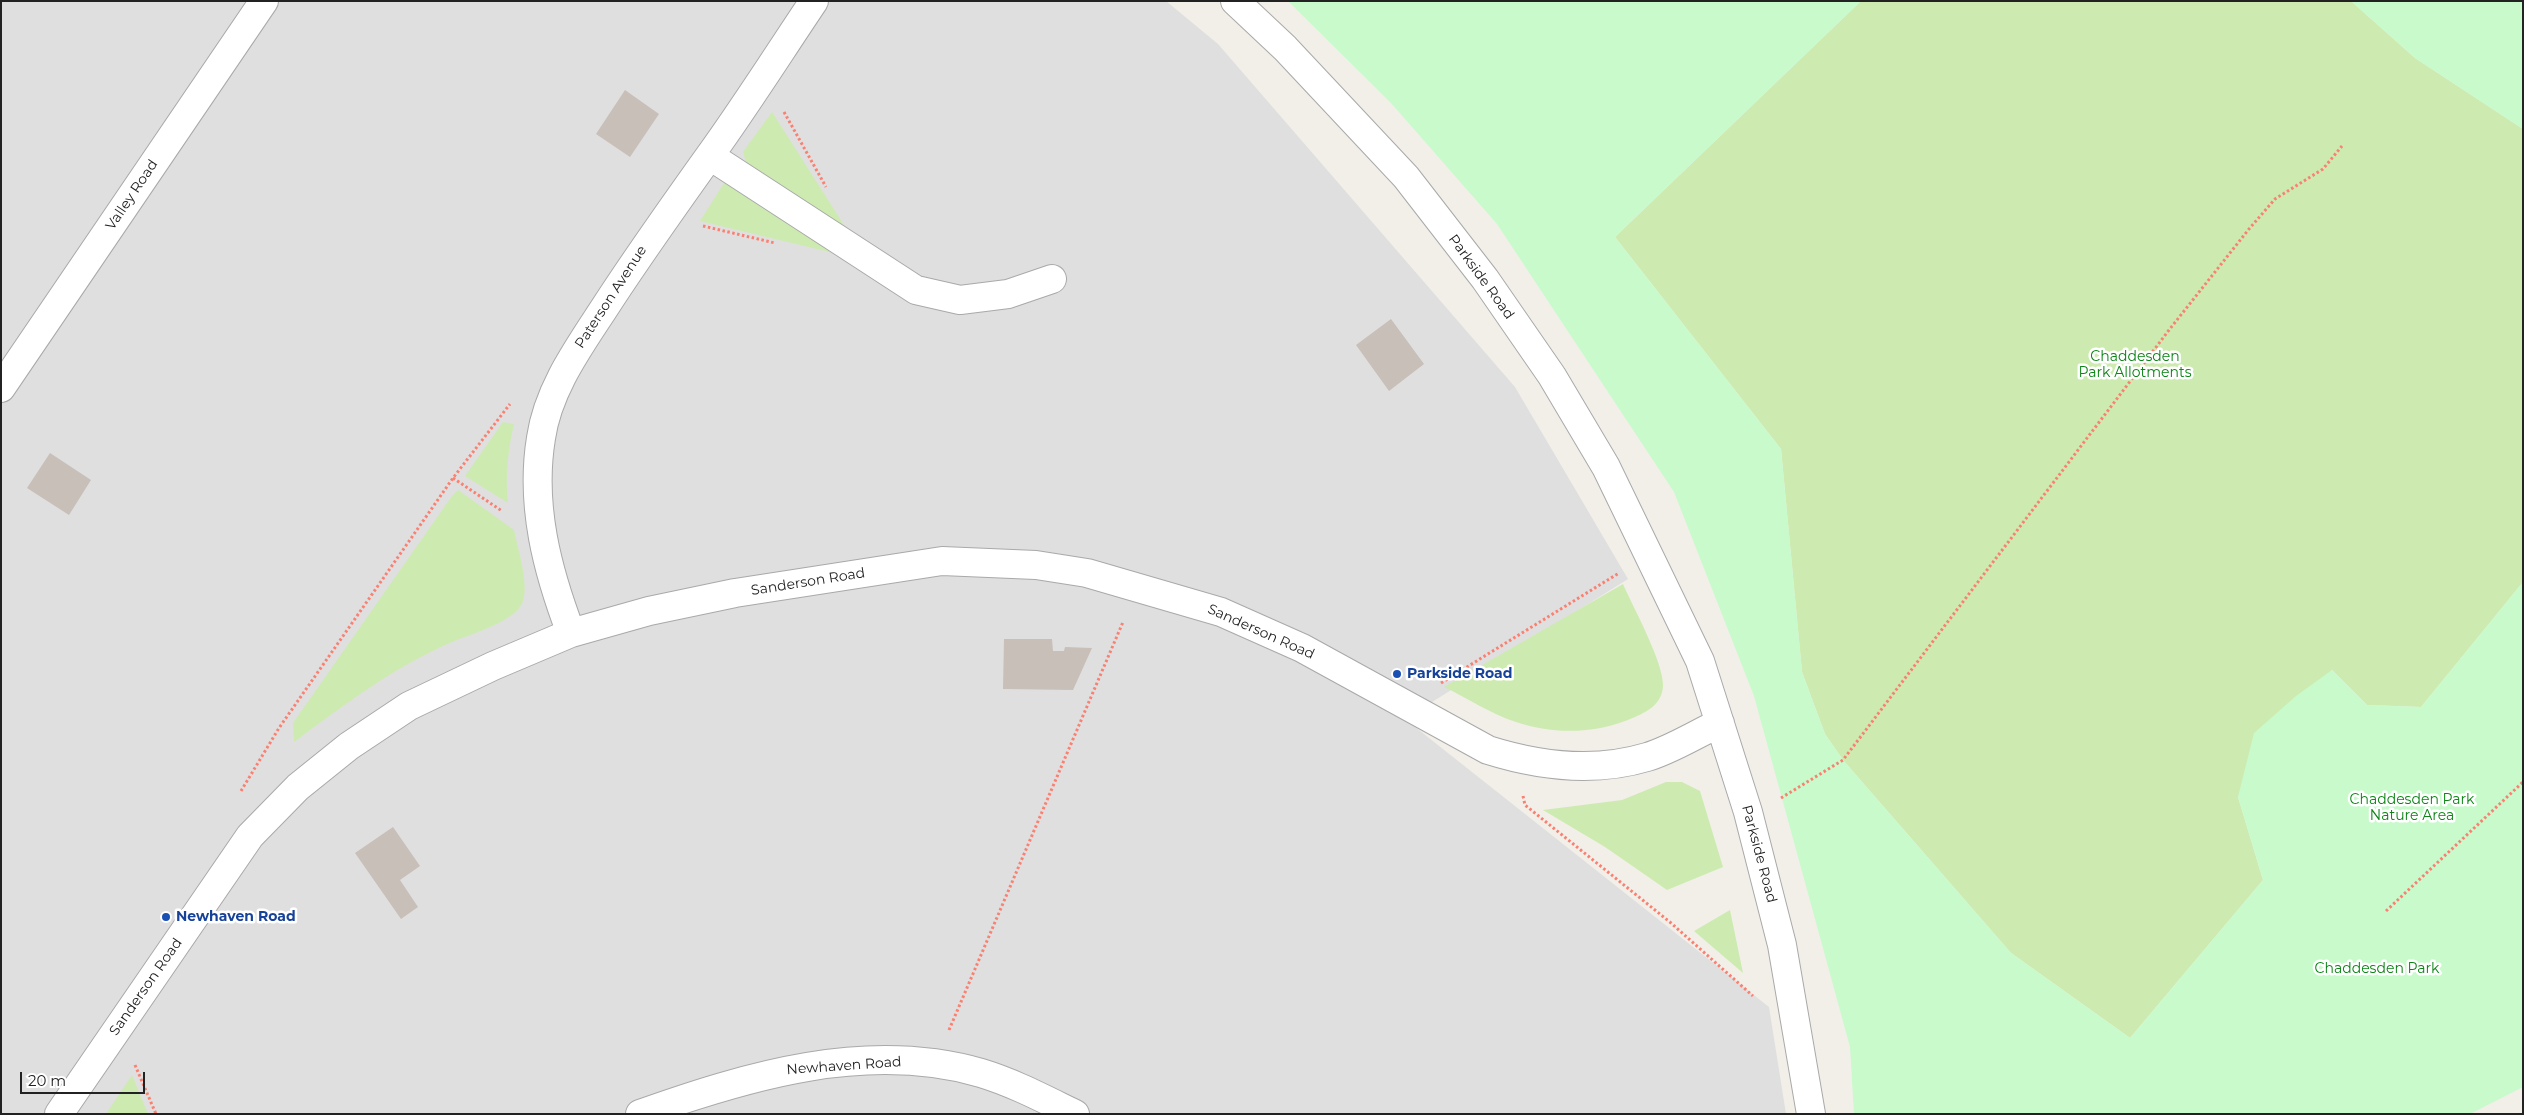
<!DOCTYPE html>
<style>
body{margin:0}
#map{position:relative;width:2524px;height:1115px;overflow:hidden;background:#f2efe9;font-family:Montserrat,sans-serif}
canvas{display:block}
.frame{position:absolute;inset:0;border:2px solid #222;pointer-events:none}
.scale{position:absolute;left:20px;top:1072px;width:125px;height:22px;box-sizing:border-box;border:2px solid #222;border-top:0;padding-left:6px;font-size:15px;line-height:18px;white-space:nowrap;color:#222;-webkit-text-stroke:4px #fff;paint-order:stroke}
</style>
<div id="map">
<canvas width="2524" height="1115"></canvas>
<div class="frame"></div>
<div class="scale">20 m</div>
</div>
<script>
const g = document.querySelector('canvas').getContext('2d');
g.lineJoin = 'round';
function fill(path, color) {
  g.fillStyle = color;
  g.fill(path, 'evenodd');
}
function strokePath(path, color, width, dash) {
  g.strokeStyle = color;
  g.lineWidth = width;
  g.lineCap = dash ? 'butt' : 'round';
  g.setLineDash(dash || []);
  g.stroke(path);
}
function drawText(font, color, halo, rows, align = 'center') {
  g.font = font + ' Montserrat,sans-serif';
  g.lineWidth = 5;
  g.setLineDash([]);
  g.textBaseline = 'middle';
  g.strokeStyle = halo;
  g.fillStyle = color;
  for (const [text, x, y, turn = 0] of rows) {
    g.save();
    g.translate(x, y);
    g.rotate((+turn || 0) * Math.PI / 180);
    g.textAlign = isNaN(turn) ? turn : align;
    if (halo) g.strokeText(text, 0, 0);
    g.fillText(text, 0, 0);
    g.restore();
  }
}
const residential = new Path2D(`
 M1,1H1166L1218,44L1515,387L1628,579L1405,719L1769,1007L1786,1114H1Z`);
const grass = new Path2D(`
 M1861,1H2351L2415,58L2523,129V582L2421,707L2367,705L2332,670L2238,797L2263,880L2130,1038L2011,953L1843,760L1825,734L1802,672L1781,449L1615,237Z
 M772,112L851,236L746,162L743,152Z
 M726,180L846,256L700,221Z
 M503,422L514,424C508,450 505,476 508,503L465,476Z
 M458,490L514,530C518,549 529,583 523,601C517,621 471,634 452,642C394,667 344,705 294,742L293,723L452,496Z
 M1623,584C1633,607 1664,663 1663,686C1662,703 1649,711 1635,717C1598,734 1553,735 1516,722C1491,714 1467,698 1444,687Z
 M1666,782H1682L1700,791L1723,867L1667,890L1605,847L1543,810L1622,800Z
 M1730,910L1743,973L1694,931Z
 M132,1075L148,1114H106Z`);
const park = new Path2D(`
 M1288,1H1861L1615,237L1781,449L1802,672L1825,734L1843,760L2011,953L2130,1038L2263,880L2238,797L2254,733L2296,696L2332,670L2367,705L2421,707L2523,582V1087L2470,1114H1854L1850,1047L1754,696L1674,492L1497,224L1391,103Z
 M2351,1H2523V129L2415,58Z`);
const building = new Path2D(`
 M625,90L659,114L630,157L596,134Z
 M1391,319L1424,364L1389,391L1356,345Z
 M50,453L91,480L69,515L27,488Z
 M1004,639H1052L1053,651H1064L1065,647L1092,648L1073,690L1003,689Z
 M393,827L420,866L400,880L418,907L401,919L355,853Z`);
const path = new Path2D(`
 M784,112L826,187
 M703,226L775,243
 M453,478L502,511
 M1441,683L1619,573
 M241,791L279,728L453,478L510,404
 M1523,796L1525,805L1671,923L1753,996
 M1781,798L1843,760L2169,330L2249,229L2275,199L2323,169L2342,146
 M2386,911L2523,782
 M949,1030L1123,622
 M135,1065L156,1114`);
const minor = new Path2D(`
 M1235,1L1285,48L1406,177L1485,279L1552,376L1606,467L1700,661L1748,812L1782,945L1811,1114
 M710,156L916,290L960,300L1008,294L1052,279
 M1,388L264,1
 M571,633C547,570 530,505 541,438C548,389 579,347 605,307C638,256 673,207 708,158C745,107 779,53 814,1
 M59,1114L250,836L298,787L349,746L409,706L493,666L571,633L649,611L735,593L942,561L1036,565L1087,573L1221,612L1302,648L1488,750C1539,766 1594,773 1647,757C1671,750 1696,734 1720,723
 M640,1114C747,1076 867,1040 981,1073C1014,1083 1044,1099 1075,1114`);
const markers = [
 [1397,674,5,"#1a4fb4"],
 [166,917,5,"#1a4fb4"]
];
const streetNames = [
 ["Valley Road",132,195,-56],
 ["Parkside Road",1481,277,54],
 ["Paterson Avenue",611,297,-57],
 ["Sanderson Road",808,582,-9],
 ["Sanderson Road",1261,632,24],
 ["Parkside Road",1759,854,75],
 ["Sanderson Road",146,987,-55],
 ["Newhaven Road",844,1066,-4]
];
const parkNames = [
 ["Chaddesden",2135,357],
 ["Park Allotments",2135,373],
 ["Chaddesden Park",2412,800],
 ["Nature Area",2412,816],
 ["Chaddesden Park",2377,969]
];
const transitNames = [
 ["Parkside Road",1407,674],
 ["Newhaven Road",176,917]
];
fill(residential, '#e0dfdf');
fill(grass, '#cdebb0');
fill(park, '#c8facc');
fill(building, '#c7bfb8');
strokePath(minor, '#a9a9a9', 30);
strokePath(path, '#fa8072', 3, [2.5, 2.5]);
strokePath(minor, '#fff', 28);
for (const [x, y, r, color] of markers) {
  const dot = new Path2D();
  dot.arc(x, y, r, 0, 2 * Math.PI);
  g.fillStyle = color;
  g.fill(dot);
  strokePath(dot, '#fff', 2);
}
drawText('14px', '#222', '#fff', streetNames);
drawText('14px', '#0c8416', '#fff', parkNames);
drawText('bold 14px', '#164399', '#fff', transitNames, 'left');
</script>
